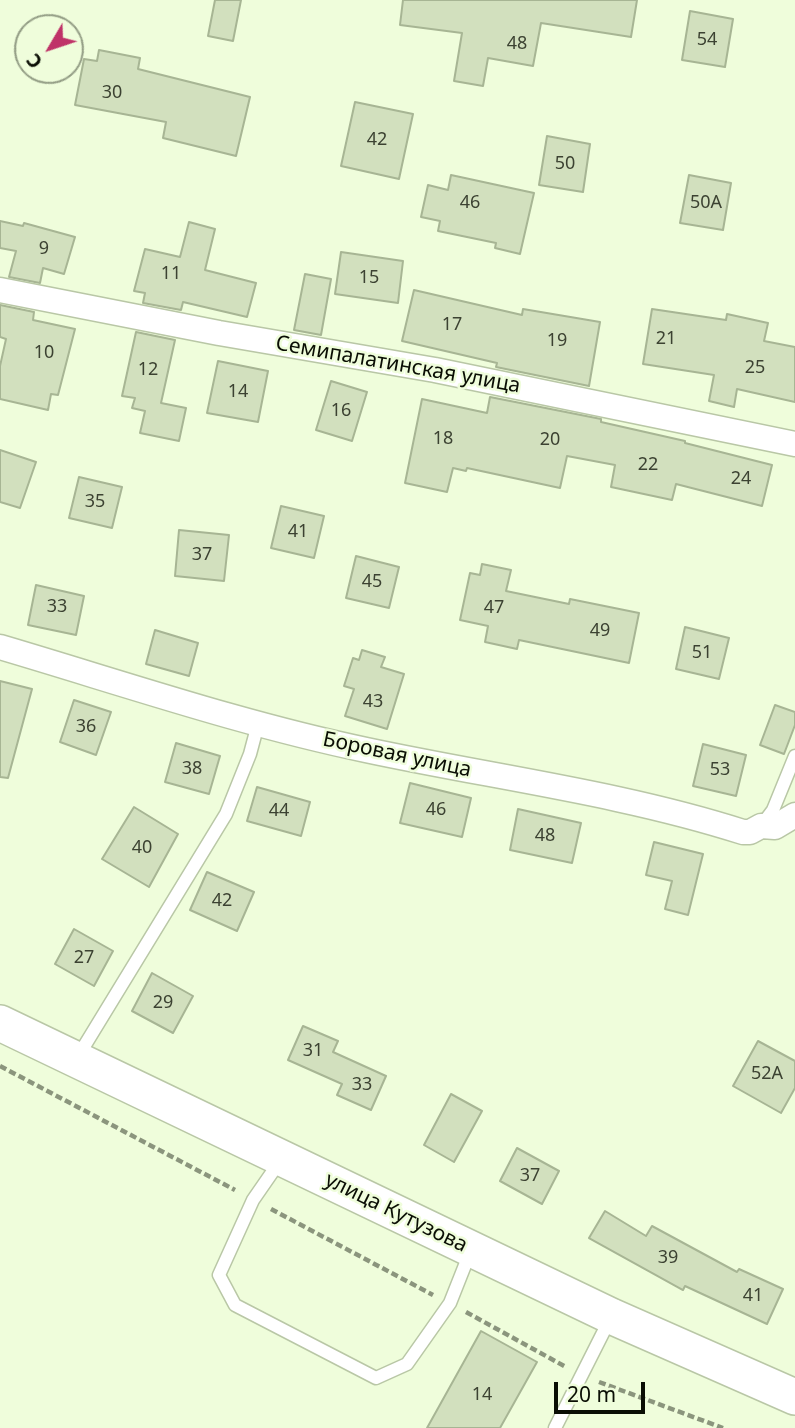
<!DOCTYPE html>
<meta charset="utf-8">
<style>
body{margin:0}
#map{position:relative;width:795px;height:1428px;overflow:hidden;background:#effddb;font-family:"Noto Sans",sans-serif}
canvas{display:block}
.north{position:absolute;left:14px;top:14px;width:70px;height:70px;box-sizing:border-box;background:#effddb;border:2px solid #939d85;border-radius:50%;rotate:231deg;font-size:19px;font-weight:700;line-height:28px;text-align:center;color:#0a0e04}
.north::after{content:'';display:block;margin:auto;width:24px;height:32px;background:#bf3368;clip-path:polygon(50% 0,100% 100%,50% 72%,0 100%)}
.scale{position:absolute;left:554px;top:1382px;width:91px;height:32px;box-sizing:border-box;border:4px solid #0a0e04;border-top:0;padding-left:9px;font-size:21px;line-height:24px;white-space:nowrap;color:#0a0e04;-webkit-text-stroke:5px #effddb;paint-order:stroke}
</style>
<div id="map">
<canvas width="795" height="1428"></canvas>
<div class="north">С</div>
<div class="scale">20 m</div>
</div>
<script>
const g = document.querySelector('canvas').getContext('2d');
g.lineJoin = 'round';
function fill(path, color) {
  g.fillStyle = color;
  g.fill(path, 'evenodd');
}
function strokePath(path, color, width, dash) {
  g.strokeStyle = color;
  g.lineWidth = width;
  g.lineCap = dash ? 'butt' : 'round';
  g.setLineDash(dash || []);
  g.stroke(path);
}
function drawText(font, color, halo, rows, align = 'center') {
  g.font = font + ' "Noto Sans",sans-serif';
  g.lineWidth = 5;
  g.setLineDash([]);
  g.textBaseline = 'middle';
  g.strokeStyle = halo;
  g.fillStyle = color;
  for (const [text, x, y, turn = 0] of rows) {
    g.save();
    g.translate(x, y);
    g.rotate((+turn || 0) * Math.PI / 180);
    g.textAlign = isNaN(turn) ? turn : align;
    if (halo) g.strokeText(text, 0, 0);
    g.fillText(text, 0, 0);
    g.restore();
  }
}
const building = new Path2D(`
 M215,0H241L233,41L208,36Z
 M403,0H637L631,37L541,23L533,66L488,58L483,86L454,81L462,33L400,25Z
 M690,11L733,19L725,67L682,60Z
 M99,50L140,58L138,69L250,97L236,156L163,138L166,122L75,105L84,59L97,61Z
 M355,102L413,114L399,179L341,166Z
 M547,136L590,144L583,192L539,185Z
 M451,175L534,193L520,254L495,248L496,243L438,231L440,221L421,217L428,185L448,190Z
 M689,175L731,183L723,230L680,223Z
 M0,221L23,226L24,223L75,237L64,274L43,268L40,283L9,277L16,251L0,248Z
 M189,222L215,229L205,270L256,283L247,317L183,302L181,310L143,303L145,293L134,291L145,249L180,257Z
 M341,252L403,261L398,303L335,294Z
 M305,274L331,279L321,335L294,330Z
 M414,290L522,315L523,309L600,322L589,386L496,367L497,363L402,341Z
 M0,305L34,312L33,320L75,329L58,395L51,394L48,410L0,399V366L6,339L0,337Z
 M652,309L726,320L727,314L768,323L764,341L795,347V402L737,389L734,407L709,401L714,375L643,364Z
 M136,332L175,340L161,403L186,408L179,441L140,433L145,411L132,408L135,398L122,396Z
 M218,361L268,371L258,422L207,413Z
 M331,381L367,392L352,441L316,430Z
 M490,397L601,419V422L685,441V443L772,465L762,506L676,484L672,500L611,487L615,465L567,456L560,488L467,468L466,471L453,468L447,492L405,483L422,399L487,413Z
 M0,450L36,462L20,508L0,502Z
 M79,477L122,487L112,528L69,518Z
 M281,506L324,516L314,558L271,548Z
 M179,530L229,535L224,581L175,576Z
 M356,556L399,567L389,608L346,598Z
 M482,564L511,570L506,591L569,604L570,599L639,613L629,663L519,640L517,649L485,642L488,626L460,620L470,573L480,575Z
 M36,585L84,596L76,635L28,625Z
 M685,627L729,638L719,679L676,669Z
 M155,630L198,643L189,676L146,664Z
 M362,650L385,657L381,667L404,674L387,729L345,716L354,689L344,686L353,658L359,660Z
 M0,681L32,689L8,778L0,777Z
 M74,700L111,712L96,755L60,742Z
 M775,705L795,712V725L784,754L760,745Z
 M176,743L220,756L209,794L165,782Z
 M703,744L746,755L736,796L693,786Z
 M410,783L471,798L462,837L400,823Z
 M257,787L310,802L301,836L247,821Z
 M134,807L178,834L149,887L102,859Z
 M518,809L581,823L572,863L510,850Z
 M654,842L703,854L688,915L665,909L672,881L646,875Z
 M207,872L254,892L237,931L190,910Z
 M74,929L113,951L94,986L55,964Z
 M152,973L193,996L173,1033L132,1011Z
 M303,1026L338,1041L333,1052L386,1076L371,1110L337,1095L342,1084L288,1060Z
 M758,1041L795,1061V1088L781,1113L733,1086Z
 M451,1094L482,1111L454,1162L424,1145Z
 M517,1148L559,1171L542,1204L500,1181Z
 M605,1211L646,1236L652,1226L737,1272L739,1269L783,1289L767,1324L685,1286L683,1290L589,1238Z
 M481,1331L537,1362L500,1428H427Z`);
const path = new Path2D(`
 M0,1066L235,1190
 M271,1209L433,1295
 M466,1312L566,1367
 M599,1382L723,1428`);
const service = new Path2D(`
 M761,826L773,810L795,756
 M77,1058L226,814L250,754L258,724
 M280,1161L253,1200L219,1275L235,1305L376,1378L407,1364L450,1303L471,1250
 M555,1428L611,1317`);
const minor = new Path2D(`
 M0,290L219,333L435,370L795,444
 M0,647C122,683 242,724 366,750C492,777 621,793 743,832H750L761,826L775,827L795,815`);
const secondary = new Path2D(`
 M0,1023L611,1316L795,1397`);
const numberNames = [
 ["54",707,40],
 ["48",517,44],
 ["30",112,93],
 ["42",377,140],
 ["50",565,164],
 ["46",470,203],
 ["50А",706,203],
 ["9",44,249],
 ["11",171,274],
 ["15",369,278],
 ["17",452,325],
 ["21",666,339],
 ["19",557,341],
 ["10",44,353],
 ["25",755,368],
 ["12",148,370],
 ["14",238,392],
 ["16",341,411],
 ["18",443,439],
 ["20",550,440],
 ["22",648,465],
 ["24",741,479],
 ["35",95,502],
 ["41",298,532],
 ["37",202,555],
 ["45",372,582],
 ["33",57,607],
 ["47",494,608],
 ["49",600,631],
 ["51",702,653],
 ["43",373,702],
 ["36",86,727],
 ["38",192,769],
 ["53",720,770],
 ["46",436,810],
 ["44",279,811],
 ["48",545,836],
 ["40",142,848],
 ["42",222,901],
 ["27",84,958],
 ["29",163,1003],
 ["31",313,1051],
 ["52А",767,1074],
 ["33",362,1085],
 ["37",530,1176],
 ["39",668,1258],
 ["41",753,1296],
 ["14",482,1395]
];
const streetNames = [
 ["Семипалатинская улица",398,365,10],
 ["Боровая улица",397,755,12],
 ["улица Кутузова",396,1213,26]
];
fill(building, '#d2e0be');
strokePath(building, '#a7b594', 2);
strokePath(service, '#b9c7a6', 15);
strokePath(minor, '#b9c7a6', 27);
strokePath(secondary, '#b9c7a6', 38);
strokePath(path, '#8b957d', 4.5, [7, 3.5]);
strokePath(service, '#fff', 12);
strokePath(minor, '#fff', 24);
strokePath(secondary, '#fff', 35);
drawText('18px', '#3c4232', null, numberNames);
drawText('21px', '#0a0e04', '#effddb', streetNames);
</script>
